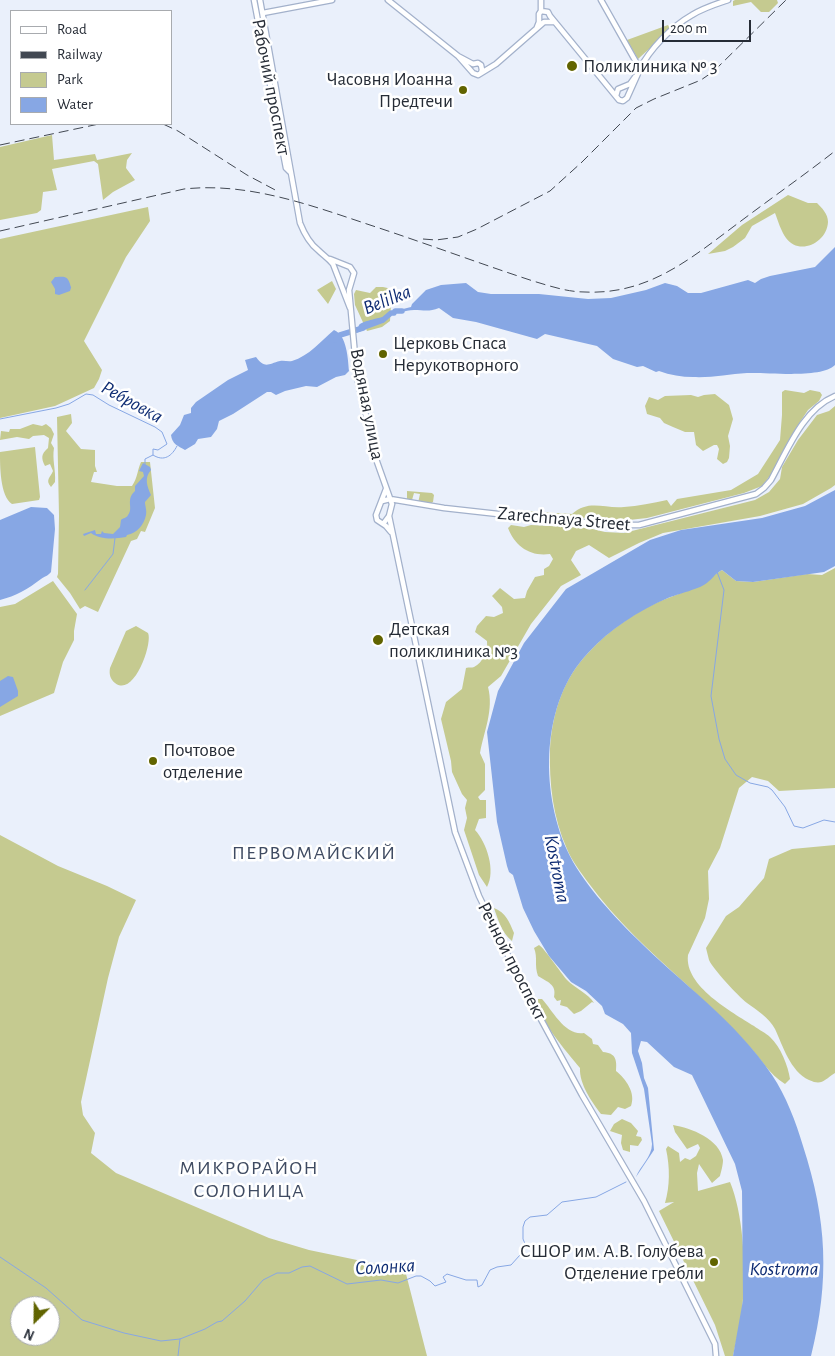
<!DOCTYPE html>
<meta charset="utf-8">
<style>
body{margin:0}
#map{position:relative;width:835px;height:1356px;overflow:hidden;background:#eaf0fb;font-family:"Alegreya Sans",sans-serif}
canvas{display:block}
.legend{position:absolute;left:10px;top:10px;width:162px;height:115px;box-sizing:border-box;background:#fff;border:1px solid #a8abaf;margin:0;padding:6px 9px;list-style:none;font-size:15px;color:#262c36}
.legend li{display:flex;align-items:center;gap:10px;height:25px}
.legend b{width:25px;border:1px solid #a8abaf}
.north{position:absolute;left:10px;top:1296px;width:50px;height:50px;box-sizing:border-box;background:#fff;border:1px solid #a8abaf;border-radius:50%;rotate:203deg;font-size:14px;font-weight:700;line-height:20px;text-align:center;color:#262c36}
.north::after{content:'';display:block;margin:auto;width:18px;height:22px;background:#616400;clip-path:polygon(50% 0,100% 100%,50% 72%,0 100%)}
.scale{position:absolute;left:662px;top:20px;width:89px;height:22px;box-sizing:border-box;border:2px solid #262c36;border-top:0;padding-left:6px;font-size:15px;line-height:18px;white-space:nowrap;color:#262c36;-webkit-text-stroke:4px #fff;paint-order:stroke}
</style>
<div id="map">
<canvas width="835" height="1356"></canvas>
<ul class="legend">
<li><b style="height:6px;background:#fff"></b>Road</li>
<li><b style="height:6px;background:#424852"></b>Railway</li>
<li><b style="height:14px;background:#c5ca90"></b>Park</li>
<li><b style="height:14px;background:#87a7e4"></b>Water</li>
</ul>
<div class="north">N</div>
<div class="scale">200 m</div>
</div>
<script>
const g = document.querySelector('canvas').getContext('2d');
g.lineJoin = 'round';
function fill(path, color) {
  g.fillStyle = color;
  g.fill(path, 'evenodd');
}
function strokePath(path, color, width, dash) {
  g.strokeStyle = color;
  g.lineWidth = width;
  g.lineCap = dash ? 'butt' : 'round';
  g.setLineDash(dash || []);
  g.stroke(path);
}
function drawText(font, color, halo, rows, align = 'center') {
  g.font = font + ' "Alegreya Sans",sans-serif';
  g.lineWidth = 5;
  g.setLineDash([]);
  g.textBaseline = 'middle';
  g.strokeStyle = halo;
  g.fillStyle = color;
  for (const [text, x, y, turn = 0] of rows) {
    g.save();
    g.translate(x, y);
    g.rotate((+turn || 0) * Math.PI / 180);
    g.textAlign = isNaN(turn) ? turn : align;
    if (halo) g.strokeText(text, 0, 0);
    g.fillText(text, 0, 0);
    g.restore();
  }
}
const green = new Path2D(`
 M735,0H777L778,3L769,12H761L751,2L733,6V1Z
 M668,25L671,29L638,59L627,40Z
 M52,135L54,160L95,154L97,160L132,153L127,160L126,168L135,180L113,192L103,200L98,164L94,161L52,169L57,190L43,192L41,210L37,213L0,220V147Z
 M788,195L808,203H817C822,208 828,214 828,222C827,243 799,256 786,238C781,231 778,221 775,213L752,226L745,238L733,247L725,251L708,254L742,225Z
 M148,207L150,221L126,257L84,341L102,370L99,379L94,388L55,406L0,418V239Z
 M332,281L336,289L328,304L317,290Z
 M376,287H383L392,289L390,321L382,327L367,331L355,305L354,294L356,290L370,293Z
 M785,390L804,393L810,390L820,392L822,395L819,401L808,410L798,425L773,472L762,486L744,493L647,518L629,520L578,518L509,510L572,514C589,499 604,509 624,507C638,506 653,503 667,500L671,506L677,499L731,490L758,474L780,440L782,415V392Z
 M715,394L729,405L733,419L728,436L730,446L729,458L727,462L723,464L717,459L719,449L717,445H714L703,451L696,445L694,432H685L673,427L664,423L660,418L647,414L645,406L649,397L658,400L665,396L691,395L698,397L704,395Z
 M835,406V485L831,488L803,504L760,516L663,533L639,543L609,558L589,545L576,551L571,560L581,575L561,586L531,624L501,676L488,687C494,710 484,731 480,753L485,764V790L478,797L480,800H486V818L479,819L475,830C487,843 496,871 487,887L479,875L464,830L467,818L465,808L467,800L462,794L452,772L451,761L441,719L446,702L462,689L466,668C469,667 472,668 474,667C483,663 488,649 487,641L475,632L477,626L486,616L494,617L503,613L502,607L492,596L500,588L514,599L525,598L527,591L535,577L544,575V569L549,566L553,559L550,554C530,557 515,546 508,528L511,525L524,527L531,525L588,528L605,532L624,533L755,500L769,492L780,479L782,467L798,440L817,415L829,411Z
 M71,414L72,423L66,431L81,449L95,450V466L97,472H94L91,482L117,486H132C138,477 137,471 141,462H150L155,508L145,532L141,531L137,539L131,541L98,612L85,606L80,609L70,593L57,577L58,574L59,516L57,417Z
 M33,424L42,426L46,424L51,428L54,434L51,443L54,448C52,459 56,471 55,482L51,487C45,480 50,478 53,471L50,464L45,466C41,458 41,454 48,448L49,438L44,435L33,436L29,439L17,437L0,440L1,431L9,432L10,429H20Z
 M35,447L40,497L39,500L12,504C0,496 0,466 0,452Z
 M407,491L432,493L434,495L433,502L430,504L418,503L420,494L414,493L412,500L407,501Z
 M835,568V788L779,791L768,781L752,777L739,788L720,848L708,871L709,899L705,918L688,955C684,986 732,1012 754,1026C759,1030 766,1033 770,1037C781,1047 788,1066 790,1079L785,1084C769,1074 761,1059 749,1046C730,1024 708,1005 687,985C651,952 616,921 587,881C580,871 572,861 567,849C553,818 549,783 550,749C552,714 563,679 588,653C607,632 632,614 658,602C667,598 677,595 686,591C699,586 710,577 722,570L736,581L753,582L807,574L822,575Z
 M53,581L77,614L74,631V640L63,662L54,693L0,716V607L15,604Z
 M136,626L148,633C153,643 134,698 115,683C110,679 109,674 110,668L126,631Z
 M0,835L58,866L107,886L136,900L119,937L108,978L81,1102L83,1115L95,1133L91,1153L116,1173L269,1238L309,1250L405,1270L427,1356H0ZM20,1306H50V1336H20Z
 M835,845V1073C824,1080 822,1086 809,1080C790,1071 783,1046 775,1029C769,1018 757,1010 747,1003C738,996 713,969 709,960C708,956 707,952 706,948L726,916L739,907L764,878L769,859L792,849Z
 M494,908C506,913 509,921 514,933L512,941C502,933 498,920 494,908Z
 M539,945C545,949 561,973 567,980C575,988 589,994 594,1003L592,1002L581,1011L574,1014L567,1007L560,1005L561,1000L557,1001L554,997C557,984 547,982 538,976C534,965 538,958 534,948Z
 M538,999H542C553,1011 565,1036 584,1033L592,1039L593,1044L598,1045L603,1052C616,1053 617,1060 616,1071C626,1079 636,1093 631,1106L625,1109L618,1107L611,1115L601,1114C592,1102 579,1084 580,1068C568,1053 536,1018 538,999Z
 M622,1119L631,1123L638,1131L636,1136L641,1137L642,1140L638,1146L630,1145V1152L623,1150L621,1143L622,1135L610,1131L614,1124Z
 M673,1125C691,1128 720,1139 723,1160C723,1165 721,1172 720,1176L712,1183L699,1164L697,1173L698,1191L730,1182C743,1213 746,1265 743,1299C742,1318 737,1337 733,1356H725L715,1325L659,1211L674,1202L665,1203C670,1186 670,1167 666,1149L668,1146L679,1153L680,1162L685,1158L690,1160L696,1156L700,1148L698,1144L687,1149L675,1132Z`);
const water = new Path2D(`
 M835,247V365C821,379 767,372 747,373C729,374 711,378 693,377C682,377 670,375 659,371L656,372L643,366L637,367L613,359L597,346L545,334L537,339L476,322L453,318L439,308C429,312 424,310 414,310C408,310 402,313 395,311L411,307L412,304L426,290L441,285L466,283L478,292L491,294H539L588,299L611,298L646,290L665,283L677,286L688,293H701L748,280L755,283L761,279L770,276L815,267Z
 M55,277C64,277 67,275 70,284C71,289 72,285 70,291L59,295L55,294V289L51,282Z
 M388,316L383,323L356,333C358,330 358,327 359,325C362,321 383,317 388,316Z
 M334,330C347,335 348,359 349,371L345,375L336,377L317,387L306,386L285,391L276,395L271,392H267L233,414L219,421L217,429L211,437L198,439L195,444L185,450C178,446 172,444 171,435L180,425L184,415L191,413V408L196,402L228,380L248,370L245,360L256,357C265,369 268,364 280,361C284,360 288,362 292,361C309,356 321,341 334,330Z
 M143,463L150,467L151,470C144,478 147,486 151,495L145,502C145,506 147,510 146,515C144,525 137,533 127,535L126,537C115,539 100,540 91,533L84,536L83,534L95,530L96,534H101L102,531L104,533L113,534L120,527L121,520C123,518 127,518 128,515C134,508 125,500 135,491V486L144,476L143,472L139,471Z
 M835,490V566L824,572L753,582L736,581L722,570C712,576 715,577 708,582C701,589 677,594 668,598C638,611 610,629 588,653C541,702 540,790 567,850C581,881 611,913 635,937C681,983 736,1021 772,1075C786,1096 796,1122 803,1146C827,1220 830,1280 811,1356H733L743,1300L742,1191L735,1164L692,1075L674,1067L647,1042L641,1041L638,1051L642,1063L644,1078L648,1088L654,1150L636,1177C640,1166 652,1157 652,1144L644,1089L632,1053L631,1033L623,1024L605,1014L602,1006L586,991L571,982L549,956L534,931L523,908L513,875L509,872L507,866L497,822L487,732L498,691L524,643L566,589L650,540L681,530L762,518L805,506Z
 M31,507L47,508L54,515L55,529L51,572C48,576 45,576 41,579C28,589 16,596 0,600V520Z
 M8,676L13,677L18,691V696L0,707V681Z`);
const stream = new Path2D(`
 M0,419L56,408L69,404L86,394L93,395L109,405L155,427L162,432L167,444L158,450L153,449V455
 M145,465V459L153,455C164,462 172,456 177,446
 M717,572L724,590L711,696L719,739L725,759L736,775L750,783L768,787L772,790L785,807L794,826L803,828L824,820L835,822
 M85,590L113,554L115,538
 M524,1249L526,1246L523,1239V1227L525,1221L530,1217L547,1215L562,1202L596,1197L626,1182
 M0,1257L46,1288L82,1320L124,1333L161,1341L180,1339L205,1329L217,1322L222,1321L245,1301L263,1280L277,1273H289L302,1267L310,1266L347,1284L381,1280L398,1283L416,1276H421L430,1281L435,1286L446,1282L443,1277L447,1274L466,1280H477L478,1287L482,1285L490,1270L497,1267L511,1265L520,1255
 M178,1356L180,1339`);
const river = new Path2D(`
 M383,320L391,313H394L395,311H402
 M335,340L340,335L363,328`);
const secondary = new Path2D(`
 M254,0L286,168L290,172
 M260,0L300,223C304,233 309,243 318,250C323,255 328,258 333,264L350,308
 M388,0L458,56L473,64
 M601,0L640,69
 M541,11L548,12L550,16L619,100L623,101L627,98L640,69
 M263,13L332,0
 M537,27L539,22V14L541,11V0
 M458,56L473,73L478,75L496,64L544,22H554
 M473,64L478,63L481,65L482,70L481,73
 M639,70C650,49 671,27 692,15C703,8 716,4 728,0
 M616,96L618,89L630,84L635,77
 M330,259L350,267L354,273L349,290L357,377L376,459L392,504L389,516L383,524
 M386,489L376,515L377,520L386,526L391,532
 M382,501L390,499L444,508L498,514L615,525H639L756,494L764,488L771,480C787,451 803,409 835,396
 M389,516L455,832L479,896L524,988L582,1095L644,1201L715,1344L716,1356`);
const rail = new Path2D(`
 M163,124L178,131L247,175L279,192
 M0,145L99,124
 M0,231L184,189C248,182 310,205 370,225C425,243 478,263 533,281C550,286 567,292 585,292C648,295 690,259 737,224C770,199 803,176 835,151
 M423,239L436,240L458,237L477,229L550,191L582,162L636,108L654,99L701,80L714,71L786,0`);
const markers = [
 [572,66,6,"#616400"],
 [463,90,5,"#616400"],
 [383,354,5,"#616400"],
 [378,640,6,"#616400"],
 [153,761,5,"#616400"],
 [714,1262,5,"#616400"]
];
const poiNames = [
 ["Поликлиника № 3",583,66],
 ["Часовня Иоанна",453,79,"right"],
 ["Предтечи",453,101,"right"],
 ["Церковь Спаса",393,343],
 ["Нерукотворного",393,365],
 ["Детская",389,629],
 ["поликлиника №3",389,651],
 ["Почтовое",163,750],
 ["отделение",163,772],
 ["СШОР им. А.В. Голубева",704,1251,"right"],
 ["Отделение гребли",704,1273,"right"]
];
const streetNames = [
 ["Рабочий проспект",271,87,79],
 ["Водяная улица",367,404,79],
 ["Zarechnaya Street",564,519,5],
 ["Речной проспект",512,961,63]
];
const waterNames = [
 ["Belilka",387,300,-22],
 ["Ребровка",132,402,29],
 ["Kostroma",557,869,79],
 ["Солонка",385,1267,-3],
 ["Kostroma",784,1269]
];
const neighbourhoodNames = [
 ["ПЕРВОМАЙСКИЙ",314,853],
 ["МИКРОРАЙОН",249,1168],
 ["СОЛОНИЦА",249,1191]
];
fill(green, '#c5ca90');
fill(water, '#87a7e4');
strokePath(stream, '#87a7e4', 1);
strokePath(river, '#87a7e4', 5.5);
strokePath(secondary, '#a3b1cb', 7);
strokePath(secondary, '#fff', 4.5);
strokePath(rail, '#424852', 1, [10, 5]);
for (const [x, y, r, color] of markers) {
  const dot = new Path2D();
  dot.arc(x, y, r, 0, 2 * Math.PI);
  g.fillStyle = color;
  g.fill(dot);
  strokePath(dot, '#fff', 2);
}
drawText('19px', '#262c36', '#fff', poiNames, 'left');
drawText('19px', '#262c36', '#fff', streetNames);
drawText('italic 20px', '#0e2c73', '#fff', waterNames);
g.letterSpacing = '1px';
drawText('20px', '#3f4b62', '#fff', neighbourhoodNames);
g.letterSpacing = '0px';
</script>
